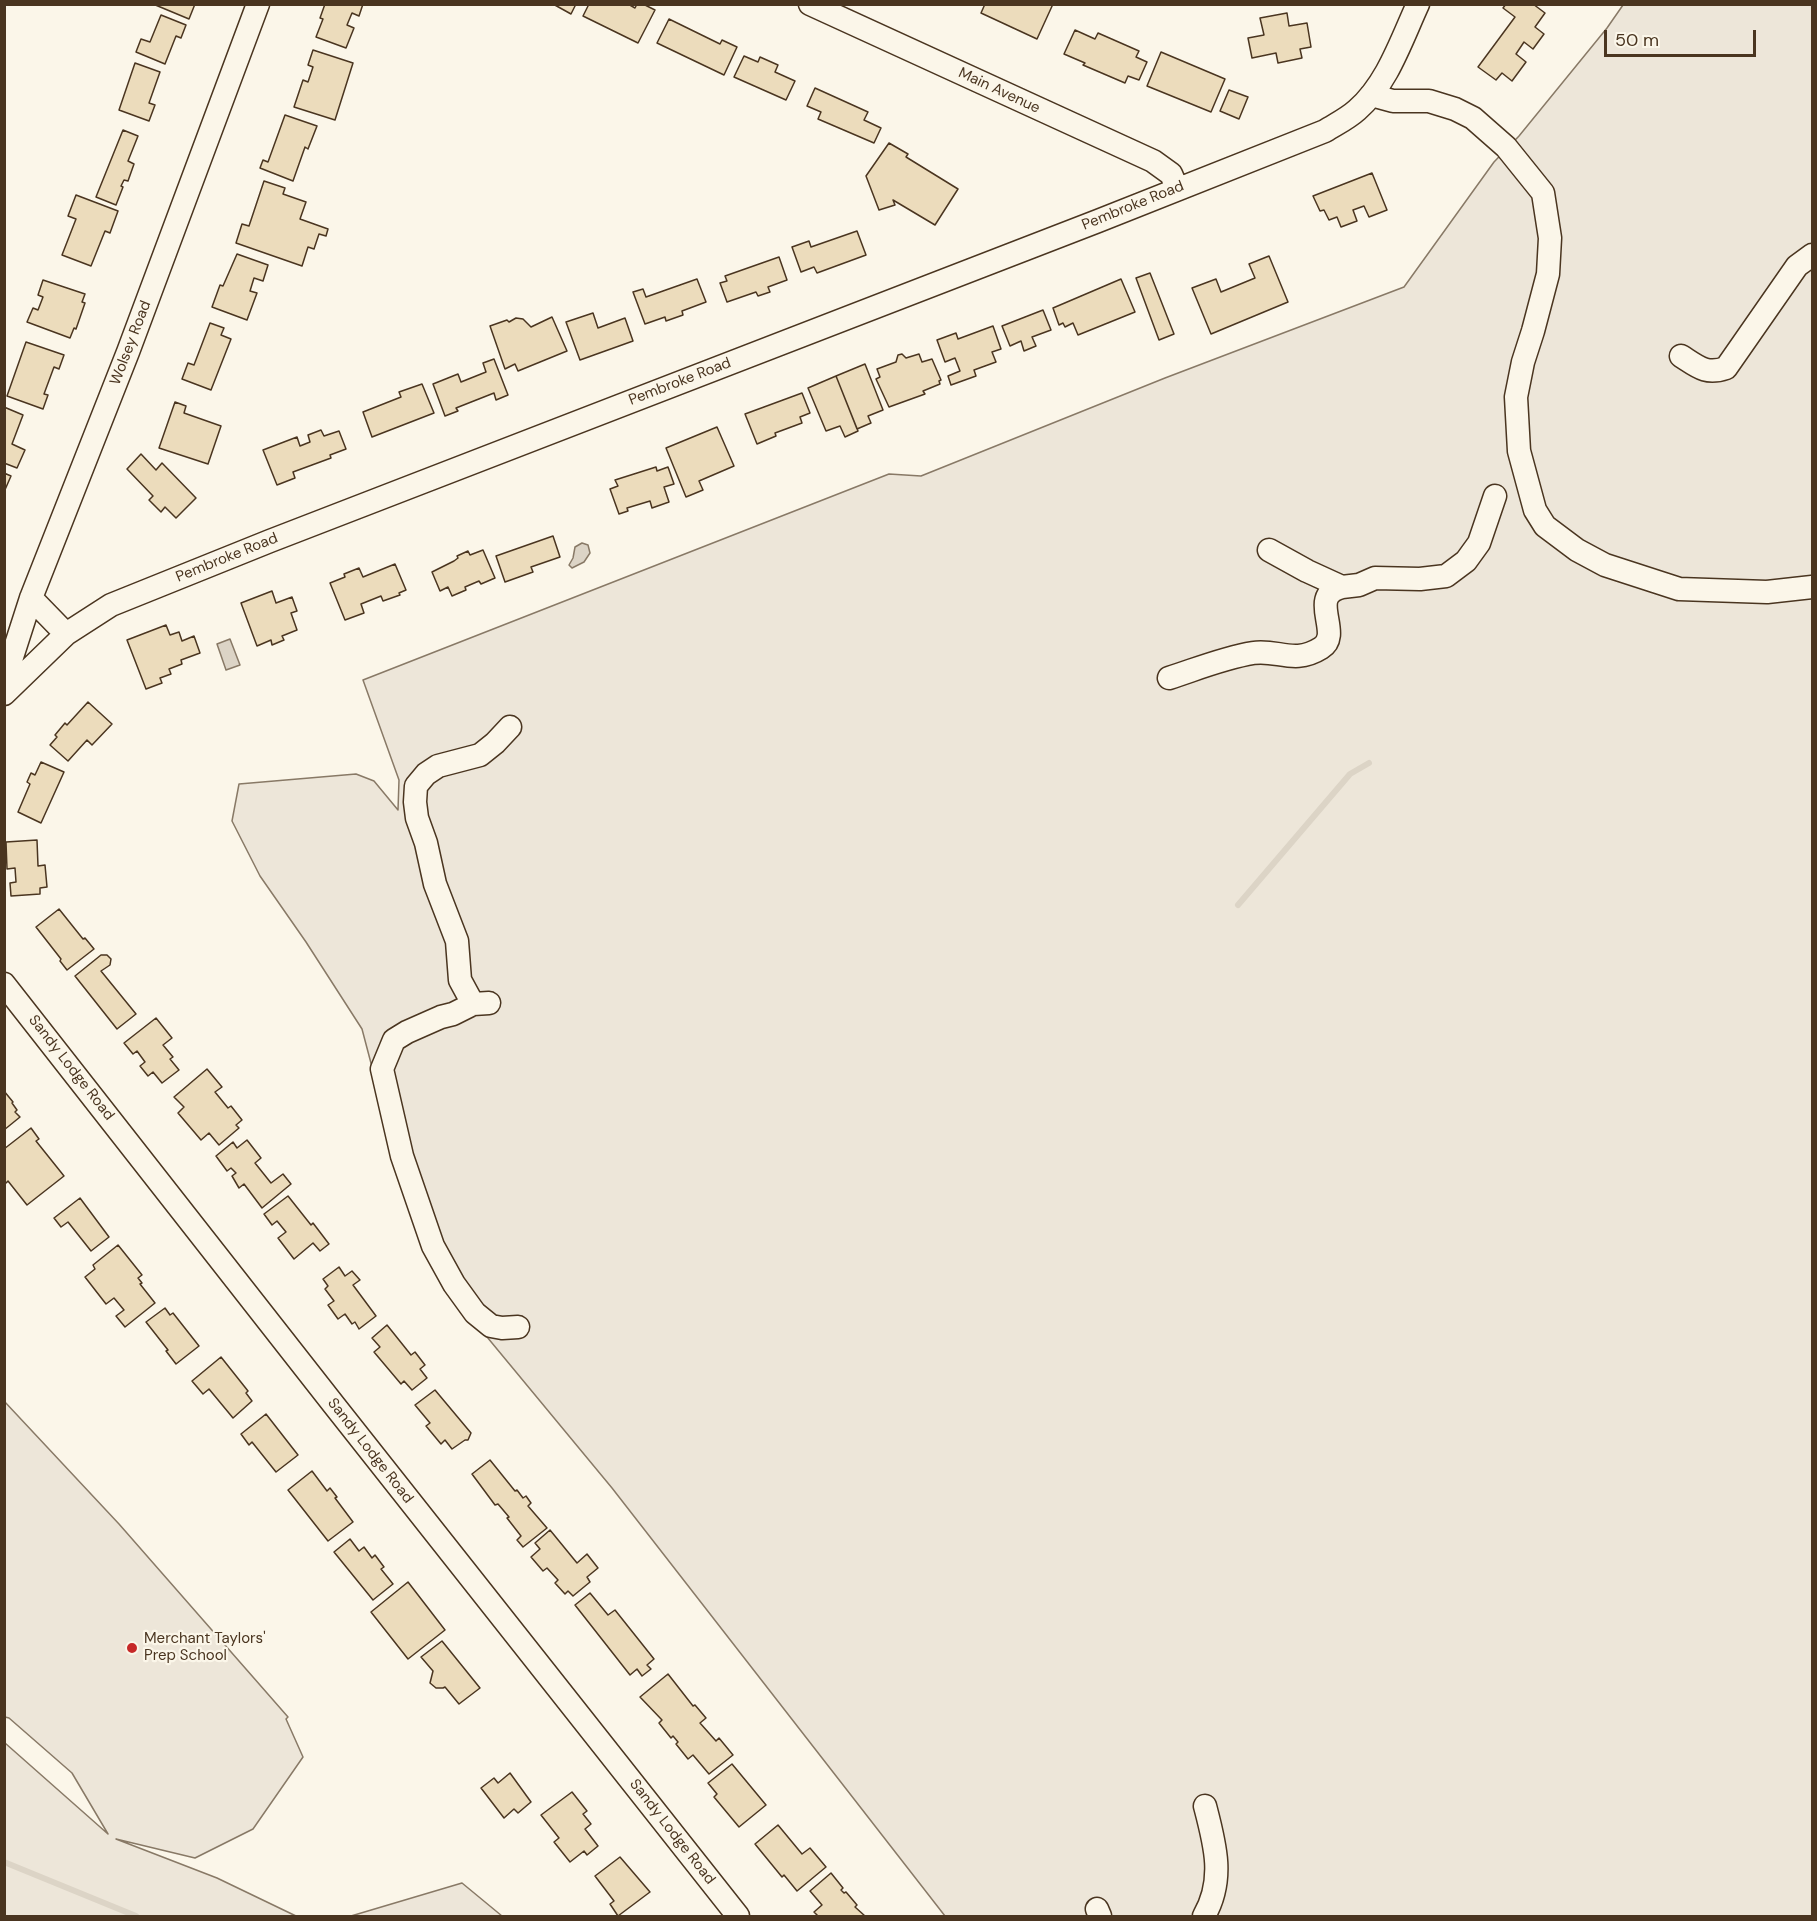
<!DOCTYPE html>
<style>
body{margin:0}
#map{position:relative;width:1817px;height:1921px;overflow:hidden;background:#fbf6e9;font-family:"DM Sans",sans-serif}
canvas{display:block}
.frame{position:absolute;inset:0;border:6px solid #4a3520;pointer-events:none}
.scale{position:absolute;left:1604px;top:30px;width:152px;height:27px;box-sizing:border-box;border:3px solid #4a3520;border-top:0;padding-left:8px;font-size:18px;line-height:21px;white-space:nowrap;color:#4a3520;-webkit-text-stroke:4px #fbf6e9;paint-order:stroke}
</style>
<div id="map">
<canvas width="1817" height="1921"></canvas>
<div class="frame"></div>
<div class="scale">50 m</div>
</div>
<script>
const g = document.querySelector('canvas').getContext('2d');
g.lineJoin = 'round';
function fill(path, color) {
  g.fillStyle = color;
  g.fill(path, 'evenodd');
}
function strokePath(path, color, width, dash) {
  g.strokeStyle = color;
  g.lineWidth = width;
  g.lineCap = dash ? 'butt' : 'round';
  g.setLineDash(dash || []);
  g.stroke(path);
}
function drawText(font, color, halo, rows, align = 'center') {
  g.font = font + ' "DM Sans",sans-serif';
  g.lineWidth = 4.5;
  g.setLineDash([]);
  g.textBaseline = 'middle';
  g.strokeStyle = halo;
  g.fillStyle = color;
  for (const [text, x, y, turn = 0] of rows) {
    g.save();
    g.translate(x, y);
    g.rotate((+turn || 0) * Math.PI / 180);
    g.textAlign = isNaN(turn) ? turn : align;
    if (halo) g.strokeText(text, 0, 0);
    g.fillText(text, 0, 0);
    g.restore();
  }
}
const green = new Path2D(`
 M1623,5H1812V1916H945L612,1488L444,1285L407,1200L362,1029L306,942L260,876L232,821L239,784L356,774L374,781L398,810L399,780L363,680L889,474L921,476L1165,378L1404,287L1494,162L1519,136L1607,28Z
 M4,1401L119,1524L288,1717L286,1719L303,1757L253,1829L195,1858L116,1839L217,1878L296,1916H5V1743L108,1834L72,1773L9,1718L5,1717Z
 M462,1883L502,1916H351Z`);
const water = new Path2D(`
 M582,543L588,545L590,553L584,562L572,568L569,565L573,558L575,547Z
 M230,639L240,665L226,670L217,644Z`);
const stream = new Path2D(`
 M1238,905L1350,774L1369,763
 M4,1862L136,1916`);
const building = new Path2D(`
 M153,4H195L189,19Z
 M325,4H363L359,16L352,13L347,25L354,28L346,48L316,37L323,19L320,18Z
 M553,4H576L571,14Z
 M589,4H628L635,8L637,4H643L655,10L638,43L583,16Z
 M985,4H1053L1037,39L981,13Z
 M1506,4H1533L1545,13L1535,27L1544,34L1533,49L1524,42L1516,54L1526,62L1512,81L1502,73L1496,80L1478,67L1515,17L1503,8Z
 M1287,13L1289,26L1307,23L1311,47L1300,49L1302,58L1278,63L1276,53L1252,58L1248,38L1264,35L1260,18Z
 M161,15L186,25L181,38L176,36L165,64L136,52L141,39L150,42Z
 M669,19L720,44L722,40L737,47L724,75L657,43Z
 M1075,30L1095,39L1098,33L1139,51L1136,57L1147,62L1139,80L1128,76L1125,83L1083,65L1085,63L1064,54Z
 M313,50L353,63L335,120L294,107L303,80L308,82L313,67L308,65Z
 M1161,52L1225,79L1211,112L1147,86Z
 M744,56L758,62L760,57L778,65L775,72L795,81L786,100L734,77Z
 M135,63L160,72L149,103L155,105L149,121L119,110Z
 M815,88L868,112L864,120L881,128L874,143L818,119L821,112L807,106Z
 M1229,90L1248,97L1239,119L1220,111Z
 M285,115L317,126L308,149L305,147L293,181L260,168L263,160L268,162Z
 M123,130L138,136L128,161L134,164L128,181L124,180L121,186L123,187L116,205L96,197Z
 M889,143L908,154L906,157L958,189L935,225L893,200L895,205L879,210L866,176Z
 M1372,173L1387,210L1369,217L1364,206L1353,210L1357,221L1341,227L1337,217L1329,220L1324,210L1320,211L1313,196Z
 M264,181L285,188L283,194L306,202L300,219L328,229L326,236L319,234L314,249L308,247L302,266L236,243L242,224L249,226Z
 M76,195L118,211L110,233L105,231L91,266L62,255L76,219L68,216Z
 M857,231L866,255L817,273L814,267L801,272L792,247L809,241L811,247Z
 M237,254L268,265L263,281L254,278L250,291L257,293L247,320L212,307L220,285L223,286Z
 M1269,256L1288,302L1211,334L1192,288L1216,279L1221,292L1255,278L1249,264Z
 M779,257L787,280L768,287L770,292L758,296L756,292L727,302L720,283L727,281L725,276Z
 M1150,273L1174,334L1159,340L1136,278Z
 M697,279L706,302L682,311L683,315L666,321L665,317L645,324L633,292L643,289L646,297Z
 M1121,279L1135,312L1078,335L1073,323L1065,327L1063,323L1059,325L1053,308Z
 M43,280L85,294L82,302L85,303L76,329L74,328L70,338L27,322L33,308L38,310L43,297L38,295Z
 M1043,310L1051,330L1032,337L1036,346L1024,351L1021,341L1010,346L1002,326Z
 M593,313L598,328L625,318L633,341L580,360L566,322Z
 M552,317L567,351L518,371L515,364L505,369L490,326L507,320L509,322L516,318L523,319L531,327Z
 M210,323L224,328L221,335L231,339L211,390L182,379L188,363L194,365Z
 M993,326L1001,349L992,352L996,362L974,370L976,376L951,385L948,376L960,371L955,358L945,362L937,340L956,333L958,339Z
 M26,342L64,355L59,369L54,367L44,394L48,395L43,409L7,396Z
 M902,354L906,358L919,354L922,362L932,359L941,380L939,381L940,384L923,391L925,394L889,407L876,379L880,377L877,369L896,362L898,355Z
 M494,359L508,395L496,400L494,393L456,408L458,411L445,416L433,384L458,374L461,382L486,372L483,363Z
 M865,364L883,410L868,416L871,423L857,429L836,376Z
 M836,376L858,431L845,437L840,426L826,431L808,388Z
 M422,384L434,413L372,437L363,412L401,397L399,392Z
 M802,393L810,413L800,417L802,423L775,433L776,436L757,444L745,414Z
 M175,402L186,406L184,413L221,426L208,464L159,448Z
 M4,407L23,415L12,444L25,450L17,468L4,463Z
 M717,427L734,466L699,481L703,490L686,497L666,448Z
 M321,430L324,436L339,431L346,449L330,455L331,458L293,472L295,478L277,485L263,450L297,437L300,446L310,442L308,435Z
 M141,454L156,470L162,463L196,498L176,518L165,507L161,512L149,500L153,496L127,469Z
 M656,467L657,471L668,467L674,484L664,487L669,502L652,508L650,501L627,508L628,511L619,514L610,489L618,486L615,480Z
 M4,473L11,476L4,492Z
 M553,536L560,557L531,567L533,572L505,582L496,556Z
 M483,550L495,578L481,584L479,581L465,587L466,590L452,596L448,587L440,591L432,572L454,561L458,558L457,556L468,551L470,555Z
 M395,564L406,590L399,593L400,595L383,601L381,596L361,604L364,613L345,620L330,583L345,577L344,574L359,568L363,577Z
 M272,591L276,603L292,597L297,611L291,613L297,630L282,636L284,640L272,645L271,640L257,646L241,603Z
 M166,625L170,635L179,632L182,641L194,636L200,653L181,660L182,664L169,669L171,674L160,678L162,683L146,689L127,640Z
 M88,702L112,724L92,745L87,740L68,761L50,745L57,737L55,735L65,723L67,725Z
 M41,762L64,772L41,823L18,812L30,784L27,782L31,773L35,775Z
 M37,840L38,866L45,865L47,887L40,888V894L11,896L10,883L16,882L15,868L7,869L6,842Z
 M59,909L83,939L85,938L94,949L67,970L60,961L61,959L36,927Z
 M101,955H107L111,959L110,965L101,971L136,1014L117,1029L75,976Z
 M156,1018L172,1038L163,1045L173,1057L170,1059L179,1070L162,1083L153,1072L148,1076L140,1066L145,1062L137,1051L133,1054L124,1043Z
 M207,1069L222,1087L215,1092L228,1108L231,1106L242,1120L236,1125L239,1128L219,1145L209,1133L201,1140L178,1113L184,1107L174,1097Z
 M4,1091L13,1102L12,1103L17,1110L15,1112L20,1117L4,1130Z
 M31,1128L39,1139L36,1141L64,1176L27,1205L8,1181L6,1183L4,1181V1149Z
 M247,1140L261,1158L255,1163L271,1183L283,1174L291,1184L262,1208L244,1184L239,1188L232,1176L236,1173L231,1168L227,1171L216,1156L233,1142L237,1148Z
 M288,1196L311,1225L313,1223L329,1244L320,1251L313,1243L294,1259L278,1238L286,1232L277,1221L272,1225L264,1214Z
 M80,1198L109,1237L91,1251L68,1222L61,1227L54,1218Z
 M118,1245L142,1275L138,1278L142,1283L140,1284L155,1303L125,1327L116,1316L124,1310L114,1298L106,1304L85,1277L95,1269L93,1265Z
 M339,1267L345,1276L352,1271L360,1280L353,1285L376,1316L359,1329L355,1322L352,1324L345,1314L338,1319L328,1305L334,1301L325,1289L328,1286L323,1279Z
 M165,1308L170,1315L173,1313L199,1346L176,1364L166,1351L168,1350L146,1322Z
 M387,1325L411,1355L415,1352L425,1365L420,1369L427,1378L412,1390L404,1381L401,1384L374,1352L380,1347L372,1338Z
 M221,1357L248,1391L246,1393L252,1401L233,1418L209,1389L203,1394L192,1381Z
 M435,1390L471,1433L468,1440H465L452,1449L445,1440L441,1444L426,1426L430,1423L415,1405Z
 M266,1414L298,1455L276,1472L252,1442L249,1445L241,1434Z
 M490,1460L515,1491L517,1490L523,1498L526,1496L531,1503L528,1506L547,1528L523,1547L517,1540L521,1536L507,1518L509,1517L498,1504L495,1505L472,1474Z
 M312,1471L327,1491L330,1488L337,1497L335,1498L353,1522L328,1541L288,1490Z
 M550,1530L577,1563L587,1554L598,1568L587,1577L590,1582L573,1596L568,1591L565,1594L555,1583L558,1580L547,1568L543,1571L531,1557L540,1549L535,1543Z
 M350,1539L359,1551L364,1547L372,1558L375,1555L384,1567L381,1569L393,1584L373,1600L334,1552Z
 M408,1582L445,1630L408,1659L371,1612Z
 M590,1593L608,1615L615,1610L654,1659L647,1665L651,1669L642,1676L637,1669L630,1675L575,1605Z
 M442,1641L480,1688L459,1704L445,1687L443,1688H436L430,1683L433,1671L421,1657Z
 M668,1674L693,1706L695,1705L706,1718L700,1723L716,1741L719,1738L733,1755L709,1774L693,1755L688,1759L676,1744L678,1742L673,1736L671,1738L659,1723L662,1720L640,1697Z
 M732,1764L766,1805L739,1827L714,1797L717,1794L708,1783Z
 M510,1773L531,1802L518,1813L514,1809L504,1818L481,1788L494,1778L498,1783Z
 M572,1792L587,1811L583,1814L591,1824L585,1829L598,1846L587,1855L584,1851L570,1862L554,1842L559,1838L541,1815Z
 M778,1825L802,1854L810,1848L826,1867L797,1891L784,1875L782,1877L755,1844Z
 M620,1857L650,1892L618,1916L610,1904L614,1901L595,1876Z
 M831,1873L843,1888L841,1890L844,1893L846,1892L857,1905L855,1907L865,1916H818L814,1912L822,1905L810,1891Z`);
const minor = new Path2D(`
 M810,4L1153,161L1171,174L1177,188
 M1371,95L1393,101H1429L1455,109L1473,118L1506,147L1543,193L1550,238L1548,274L1533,331L1523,362L1516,397L1519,451L1535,510L1545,526L1577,550L1605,565L1679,589L1767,592L1812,587
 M1681,356C1698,367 1706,375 1726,368L1797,266L1812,255
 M1269,550L1307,571L1342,587L1359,585L1375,578L1420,579L1446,576L1466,561L1479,543L1495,496
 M31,598L66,634
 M1169,678C1197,669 1223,658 1253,653C1278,649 1294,665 1321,648C1344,634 1306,596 1342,587
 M4,682L31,598L128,352L258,4
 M4,694L66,634L111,605L270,541L1098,221L1325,131C1336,124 1347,119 1357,110C1387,84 1401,41 1418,4
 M4,984L334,1405L738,1916
 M489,1003L473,1004L453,1014L441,1017L407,1032L394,1040L382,1069L402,1156L433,1246L454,1284L475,1313L491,1326L502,1328L518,1327
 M473,1004L460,980L457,941L435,884L426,843L417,818L415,802L416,786L426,774L438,766L480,755L495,743L510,727
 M1097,1909L1100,1916
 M1204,1916C1225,1880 1215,1844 1205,1806`);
const markers = [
 [132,1648,6,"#c62828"]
];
const streetNames = [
 ["Main Avenue",999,91,25],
 ["Pembroke Road",1133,206,-22],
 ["Wolsey Road",131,343,-69],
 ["Pembroke Road",680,382,-21],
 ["Pembroke Road",227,558,-22],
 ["Sandy Lodge Road",71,1068,52],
 ["Sandy Lodge Road",370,1451,52],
 ["Sandy Lodge Road",672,1832,52]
];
const poiNames = [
 ["Merchant Taylors'",144,1639],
 ["Prep School",144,1656]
];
fill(green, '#ede6d9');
strokePath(green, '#887966', 1.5);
fill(water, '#dcd4c6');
strokePath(water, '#887966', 1.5);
strokePath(stream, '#dcd4c6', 6);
fill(building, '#ecdcbc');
strokePath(building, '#4a3520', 1.5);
strokePath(minor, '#4a3520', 25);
strokePath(minor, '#fbf6e9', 22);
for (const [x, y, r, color] of markers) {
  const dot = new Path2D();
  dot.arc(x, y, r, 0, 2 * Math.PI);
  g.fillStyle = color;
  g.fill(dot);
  strokePath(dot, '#fbf6e9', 2);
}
drawText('15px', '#4a3520', '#fbf6e9', streetNames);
drawText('15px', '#4a3520', '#fbf6e9', poiNames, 'left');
</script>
